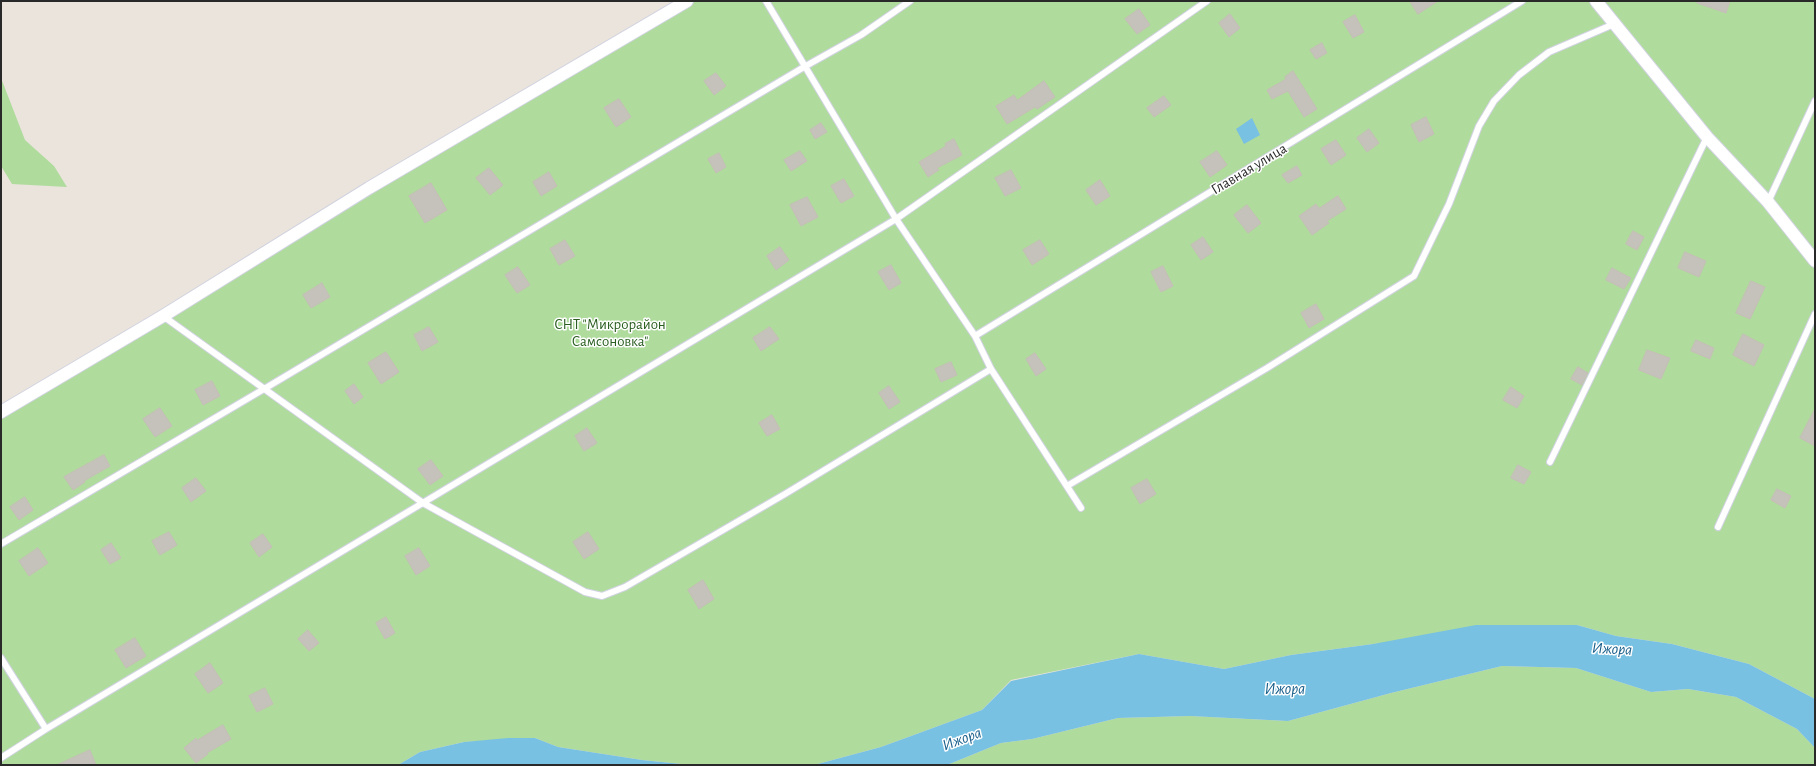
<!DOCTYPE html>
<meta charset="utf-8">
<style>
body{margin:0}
#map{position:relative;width:1816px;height:766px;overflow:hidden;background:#eae4dc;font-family:"Alegreya Sans",sans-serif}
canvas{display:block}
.frame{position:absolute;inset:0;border:2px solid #292929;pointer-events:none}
</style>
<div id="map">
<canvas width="1816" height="766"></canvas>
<div class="frame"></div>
</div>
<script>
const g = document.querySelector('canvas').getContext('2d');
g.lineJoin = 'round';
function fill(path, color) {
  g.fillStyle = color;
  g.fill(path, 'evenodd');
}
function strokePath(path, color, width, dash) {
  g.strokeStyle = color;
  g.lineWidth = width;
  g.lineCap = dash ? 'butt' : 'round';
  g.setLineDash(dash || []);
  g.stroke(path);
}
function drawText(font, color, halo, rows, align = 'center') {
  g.font = font + ' "Alegreya Sans",sans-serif';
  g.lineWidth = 3;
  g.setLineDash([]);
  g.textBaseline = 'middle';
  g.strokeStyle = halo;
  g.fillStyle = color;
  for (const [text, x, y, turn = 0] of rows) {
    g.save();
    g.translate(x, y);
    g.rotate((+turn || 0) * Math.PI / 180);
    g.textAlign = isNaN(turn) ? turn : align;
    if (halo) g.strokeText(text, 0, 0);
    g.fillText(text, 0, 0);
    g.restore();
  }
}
const green = new Path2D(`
 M687,1H1815V699L1749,664L1672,644L1616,636L1577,625L1373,644L1291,655L1224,669L1139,654L1011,680L982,710L881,747L814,765H691L642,760L558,747L535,738L464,742L420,752L398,765H1V412Z
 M1,78L25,140L54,166L67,187L12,184L1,166Z
 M1502,666L1576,668L1651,692L1688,689L1736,697L1797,729L1815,748V765H947L1001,743L1032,739L1118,718L1190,716L1288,721L1391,693Z`);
const water = new Path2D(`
 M1252,118L1260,135L1244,144L1236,129Z
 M1476,625H1577L1616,636L1672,644L1749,664L1815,699V748L1797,729L1736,697L1688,689L1651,692L1576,668L1502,666L1391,693L1288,721L1190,716L1118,718L1032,739L1001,743L947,765H814L881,747L982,710L1011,681L1139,654L1224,669L1291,655L1373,644Z
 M508,738H535L558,747L642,760L691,765H398L420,752L464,742Z`);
const building = new Path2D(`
 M1410,1H1438L1418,14Z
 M1697,1H1730L1726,13L1697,3Z
 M1139,9L1150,25L1137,34L1125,19Z
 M1230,14L1240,28L1229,37L1219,23Z
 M1355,15L1364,32L1353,38L1343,22Z
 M1322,43L1327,53L1316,59L1310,50Z
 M1293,71L1317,109L1304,117L1288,91L1272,99L1267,90L1286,79L1285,77Z
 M716,73L726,86L714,95L704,81Z
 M1044,81L1055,97L1037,109L1035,107L1007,124L996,106L1014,95L1017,100Z
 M1164,96L1171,105L1154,117L1147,108Z
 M619,99L631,117L616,127L604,108Z
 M1426,117L1434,134L1419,142L1411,125Z
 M821,123L827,132L815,139L810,130Z
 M1369,129L1379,143L1367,152L1357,138Z
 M954,139L962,155L937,168L939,170L928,177L919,162L946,146L945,144Z
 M1336,140L1346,155L1331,165L1321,149Z
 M800,151L807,161L791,171L784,160Z
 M1217,151L1227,165L1210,177L1200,162Z
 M719,153L726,167L716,173L708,159Z
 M1297,166L1302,175L1288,183L1282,175Z
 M489,168L503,185L490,195L476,178Z
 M1011,170L1021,188L1005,196L995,178Z
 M549,172L557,186L541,196L533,182Z
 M844,179L854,196L841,203L831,186Z
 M1100,180L1110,196L1096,205L1086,190Z
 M431,183L447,210L425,223L409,196Z
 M1338,196L1346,209L1327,221L1329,223L1312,235L1299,216L1316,204L1319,208Z
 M807,197L818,217L801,226L790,205Z
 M1247,205L1261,223L1248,233L1234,215Z
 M1633,231L1644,237L1637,250L1626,244Z
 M1203,237L1213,252L1201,260L1191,245Z
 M565,240L575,256L559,265L550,249Z
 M1040,240L1049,254L1032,265L1023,250Z
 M780,247L789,260L776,270L767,256Z
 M1685,252L1706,261L1699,277L1678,268Z
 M891,265L901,283L889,290L878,272Z
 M1163,266L1173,286L1161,292L1151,272Z
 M518,267L530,285L517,293L505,275Z
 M1612,268L1631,278L1624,289L1606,280Z
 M1751,281L1765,287L1750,319L1736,313Z
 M322,283L330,297L311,308L303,295Z
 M1316,304L1324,319L1309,328L1301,313Z
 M429,327L438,342L422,351L414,335Z
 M770,327L779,339L761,351L753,338Z
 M1743,334L1764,345L1754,366L1733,355Z
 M1696,340L1714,348L1710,359L1691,351Z
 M1647,350L1670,358L1661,379L1639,370Z
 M386,352L399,372L381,384L368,363Z
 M1035,353L1046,369L1036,376L1026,359Z
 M951,362L957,375L941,382L935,369Z
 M1578,367L1588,373L1582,385L1571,379Z
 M212,381L220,396L203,405L195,390Z
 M354,384L363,397L354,404L345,391Z
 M889,386L900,402L889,409L879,393Z
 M1511,387L1524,396L1517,408L1503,400Z
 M160,408L172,426L155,437L143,419Z
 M1815,409V446L1800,438Z
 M772,415L780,429L767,436L759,423Z
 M587,428L597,443L584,451L575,436Z
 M104,455L110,466L84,481L85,482L73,490L64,477Z
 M431,460L443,476L430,485L418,469Z
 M1518,465L1531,472L1524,484L1511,478Z
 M196,478L206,491L191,502L182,488Z
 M1147,479L1156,494L1140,504L1131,488Z
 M1777,489L1791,496L1785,508L1771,500Z
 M25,497L33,510L19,520L10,507Z
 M169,532L177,545L160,555L152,541Z
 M588,532L599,549L584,559L573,542Z
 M263,534L272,547L259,557L250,543Z
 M111,543L121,558L110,564L101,550Z
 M38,548L48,563L29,576L19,561Z
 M419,548L430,566L416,575L405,556Z
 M703,580L714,599L699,609L688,590Z
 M386,617L395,633L385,639L376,623Z
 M308,630L319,643L309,651L298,639Z
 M135,638L146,656L126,668L115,650Z
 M210,663L223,683L208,693L195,674Z
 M265,688L273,704L257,712L249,696Z
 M223,725L231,739L207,753L208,754L196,763L184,748L196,738L197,740Z
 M90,750L96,765H57Z`);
const service = new Path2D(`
 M766,1L896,219L975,336L991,369L1081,508
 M1768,202L1815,101
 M163,316L423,503L585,592L602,596L625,587L785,494L991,369
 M975,336L1522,1
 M1550,462L1707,137
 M1067,486L1267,368L1414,276L1449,204L1479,126L1494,101L1519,75L1549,52L1614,24
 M1718,527L1815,314
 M1,544L264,389L804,67L861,35L910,1
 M1,658L46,729
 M1,758L46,729L896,219L1207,1`);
const minor = new Path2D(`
 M1596,1L1707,137L1768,202L1815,261
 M1,412L163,316L369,188L687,1`);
const streetNames = [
 ["Главная улица",1249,169,-31]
];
const parkNames = [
 ["СНТ \"Микрорайон",610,324],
 ["Самсоновка\"",610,341]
];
const waterNames = [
 ["Ижора",1612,649,3],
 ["Ижора",1285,689],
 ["Ижора",962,739,-20]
];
fill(green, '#afdb9d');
fill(water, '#78c1e2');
fill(building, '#c5c1bb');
strokePath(building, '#c5c0b6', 1);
strokePath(service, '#d1d3e0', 8);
strokePath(minor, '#d1d3e0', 14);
strokePath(service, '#fff', 6);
strokePath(minor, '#fff', 12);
drawText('15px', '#292929', '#fff', streetNames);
drawText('15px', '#2a5e20', '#fff', parkNames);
drawText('italic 16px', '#1a5f8b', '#fff', waterNames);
</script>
